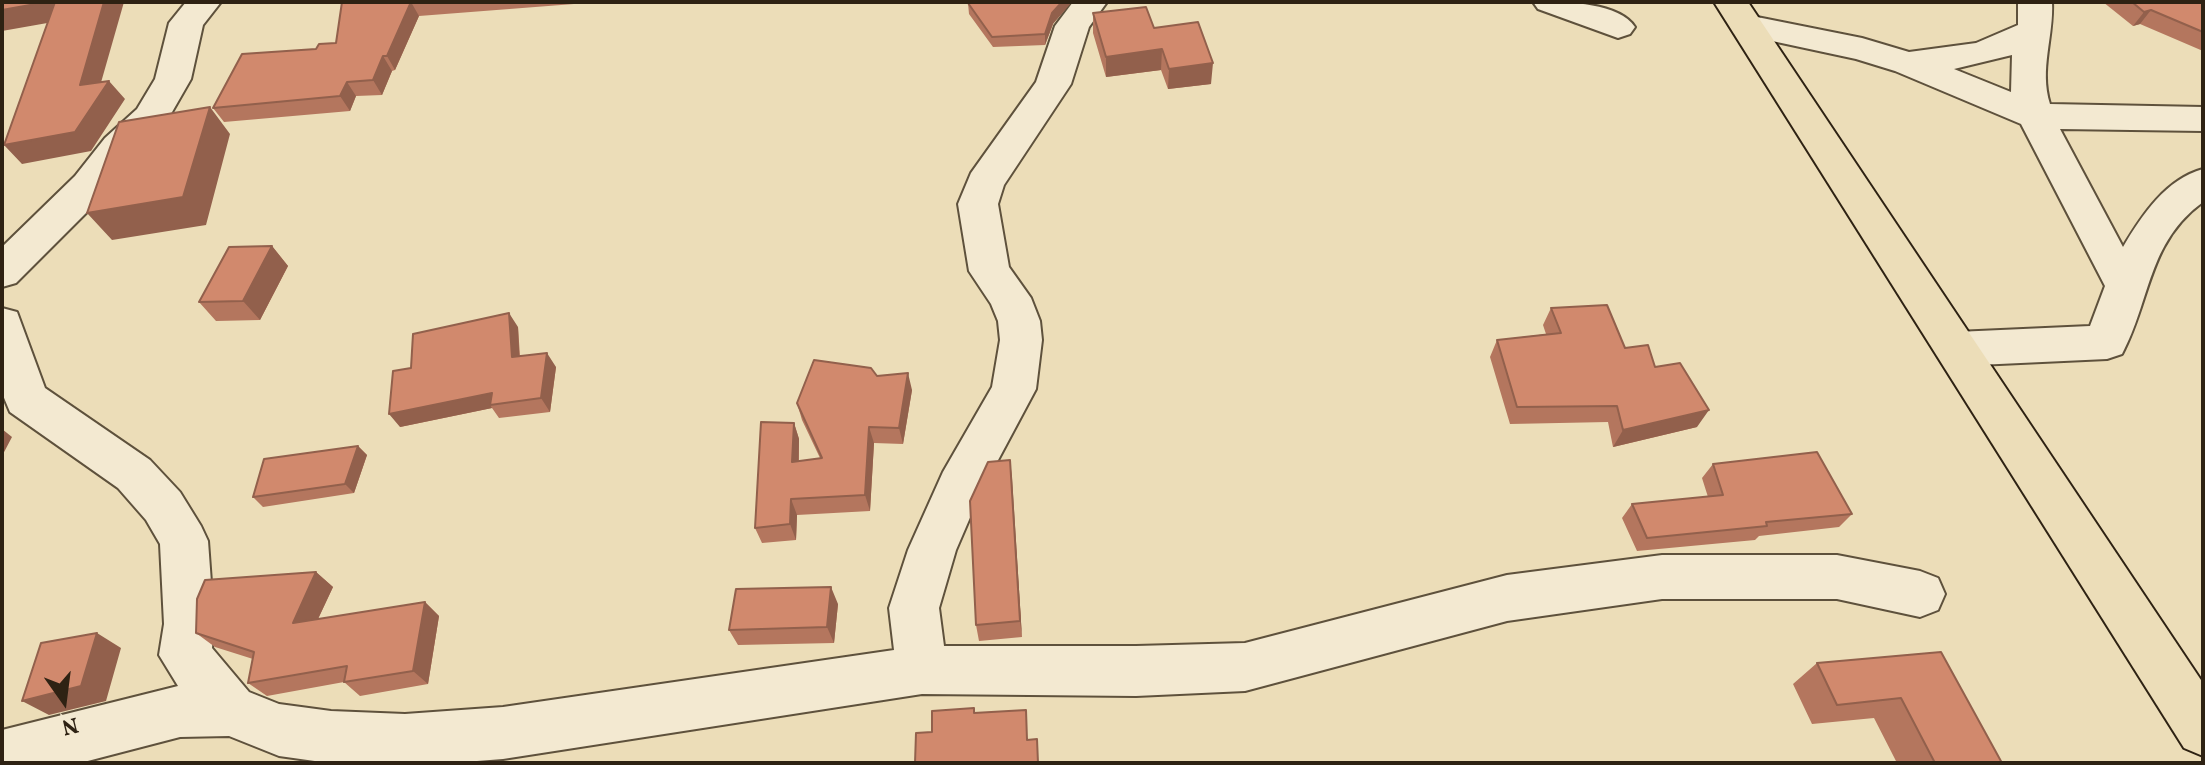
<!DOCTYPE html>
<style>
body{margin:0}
#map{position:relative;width:2205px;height:765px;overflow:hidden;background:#ecddb8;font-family:Vollkorn,serif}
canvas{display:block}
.frame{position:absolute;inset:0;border:4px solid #2e2213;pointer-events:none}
.north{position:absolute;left:24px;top:661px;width:80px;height:80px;-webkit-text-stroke:6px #f3e9d1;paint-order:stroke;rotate:166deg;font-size:22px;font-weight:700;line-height:32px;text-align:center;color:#2e2213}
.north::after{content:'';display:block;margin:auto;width:28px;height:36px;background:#2e2213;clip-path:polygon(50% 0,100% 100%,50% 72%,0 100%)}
</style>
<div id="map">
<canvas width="2205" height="765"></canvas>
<div class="frame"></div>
<div class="north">N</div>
</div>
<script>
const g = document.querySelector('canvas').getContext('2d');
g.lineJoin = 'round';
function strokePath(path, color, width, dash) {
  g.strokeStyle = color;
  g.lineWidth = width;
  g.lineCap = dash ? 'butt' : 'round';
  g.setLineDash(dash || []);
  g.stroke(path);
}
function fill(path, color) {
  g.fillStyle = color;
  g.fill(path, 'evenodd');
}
const minor = new Path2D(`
 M186,2H221L203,25L191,79L164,126L131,156L103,196L16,283L2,287V247L75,176L105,138L137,109L155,79L169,23Z
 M1073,2H1107L1089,27L1071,84L1004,185L998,204L1009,267L1031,298L1040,321L1042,340L1036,389L981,492L956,550L939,608L944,646H1136L1245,643L1507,575L1662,555H1837L1920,571L1938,578L1945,594L1938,610L1920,617L1837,599H1662L1507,621L1245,691L1136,696L922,694L503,759L451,763H329L279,756L229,736L180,737L80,763H2V730L178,686L159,655L164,624L160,544L146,520L118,488L10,412L2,393V308L17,312L45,388L150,460L180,492L201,526L208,541L214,624L212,648L249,692L279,704L331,711L405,714L503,707L894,650L889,608L908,550L943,472L992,387L1000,340L998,321L991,304L969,271L958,204L971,173L1036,82L1055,26Z
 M1533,2C1561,2 1618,1 1635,27L1630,34L1618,38L1538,9Z
 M2018,2H2052C2054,36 2039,69 2050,104L2203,107V131L2060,129L2123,247C2142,215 2166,179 2203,169V202C2147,243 2151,300 2122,354L2107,359L1956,366L1941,361L1934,349L1941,337L1956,332L2090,326L2105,286L2021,124L1895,71L1856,59L1735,33L1730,26L1735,19L1747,15L1862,38L1909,52L1976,43L2018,25ZM2012,55L2011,92L1954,69Z`);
const trunk = new Path2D(`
 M1714,2H1748L2203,683V756L2184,748Z`);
const wall = new Path2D(`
 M342,2H574V4L419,16L395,70L392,71L382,95L356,96L350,111L224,122L213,108L316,49L336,43Z
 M2103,2H2203V51L2140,24L2133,26Z
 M968,3L1053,24L1045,45L993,47L969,14Z
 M1093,13L1154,28L1211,84L1168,89L1161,70L1106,77L1093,33Z
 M272,246L288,266L260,320L216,321L199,302Z
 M1551,308L1625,348L1655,367L1697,427L1613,447L1608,422L1510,424L1490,357L1497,340L1546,334L1543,325Z
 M518,327L520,356L556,367L550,412L499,418L492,408L400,427L411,368Z
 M877,376L912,390L903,444L874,443L870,511L797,515L796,540L762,543L755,528L794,423L799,439V461L820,458L802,420L797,403Z
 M358,446L367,455L354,493L263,507L253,497Z
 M1010,460L1022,637L979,641L976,625Z
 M1713,464L1852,514L1839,527L1759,536L1755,540L1637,551L1622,518L1632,504L1708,497L1702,478Z
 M316,572L333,587L318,619L425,602L439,616L428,684L360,696L344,682L267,696L248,683L253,659L215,647L196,633Z
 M838,604L834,643L738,645L729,630Z
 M1941,652L2002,763H1897L1874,718L1812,724L1793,684L1817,663Z`);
const shadedWall = new Path2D(`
 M47,2H56L70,19L2,31V10Z
 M104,2H124L96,100L109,81L125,99L91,151L22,164L4,145L80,85Z
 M411,2L419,16L395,70L387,56Z
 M1062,2H1072L1053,24L1045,45V34L1052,13Z
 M2151,10L2140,24L2133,26L2144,12Z
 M1162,49L1161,70L1106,77V57Z
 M383,56L392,71L382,95L373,80Z
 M1213,63L1211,84L1168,89L1169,69Z
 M347,82L356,96L350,111L340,96Z
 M210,107L230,134L206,225L112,240L87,213Z
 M272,246L288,266L260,320L243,301Z
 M509,313L518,327L520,371L512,357Z
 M547,353L556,367L550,412L541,398Z
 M908,373L912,390L903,444L899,428Z
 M492,393L490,405L492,408L400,427L389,414Z
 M1709,410L1697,427L1613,447L1623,430Z
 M794,423L799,439L798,477L792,462Z
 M869,427L874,443L870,511L865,495Z
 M2,429L12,437L2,456Z
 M358,446L367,455L354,493L345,484Z
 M1010,460L1012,478L1022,637L1020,621Z
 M791,499L797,515L796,540L790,524Z
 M316,572L333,587L310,636L293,623Z
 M831,587L838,604L834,643L827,627Z
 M425,602L439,616L428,684L413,671Z
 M97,633L121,648L106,701L49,715L22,701Z`);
const building = new Path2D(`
 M2,2H47L2,10Z
 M55,2H104L80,85L109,81L75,132L4,145Z
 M342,2H411L387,56H383L373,80L347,82L340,96L213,108L242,54L316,49L319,44L336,43Z
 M973,2H1062L1052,13L1045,34L992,37L968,3Z
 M2132,2H2203V32L2151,10L2144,12Z
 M1146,7L1154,28L1198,22L1213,63L1169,69L1162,49L1106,57L1093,13Z
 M210,107L183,197L87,213L119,122Z
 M272,246L243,301L199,302L229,247Z
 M1607,305L1625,348L1648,345L1655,367L1680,363L1709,410L1623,430L1617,406L1517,407L1497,340L1561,333L1551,308Z
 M509,313L512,357L547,353L541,398L490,405L492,393L389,414L393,371L411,368L413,334Z
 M814,360L871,368L877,376L908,373L899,428L869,427L865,495L791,499L790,524L755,528L761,422L794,423L792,462L822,458L797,403Z
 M358,446L345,484L253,497L264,459Z
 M1817,452L1852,514L1766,522L1767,526L1647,538L1632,504L1723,495L1713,464Z
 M1010,460L1020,621L976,625L970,501L988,462Z
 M316,572L293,623L425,602L413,671L344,682L347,666L248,683L254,652L196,633L197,599L205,580Z
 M831,587L827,627L729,630L736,589Z
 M97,633L81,686L22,701L41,643Z
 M1941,652L2002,763H1935L1901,698L1837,705L1817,663Z
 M974,708V713L1026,710L1027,740L1037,739L1038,763H915L916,733L932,732V711Z`);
strokePath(minor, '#5e513c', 4);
strokePath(trunk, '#2e2213', 4);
fill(minor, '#f3e9d1');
fill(trunk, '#ecddb8');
fill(wall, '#b4765e');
fill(shadedWall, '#92604c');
fill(building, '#d1896d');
strokePath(building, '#92604c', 2);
</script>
